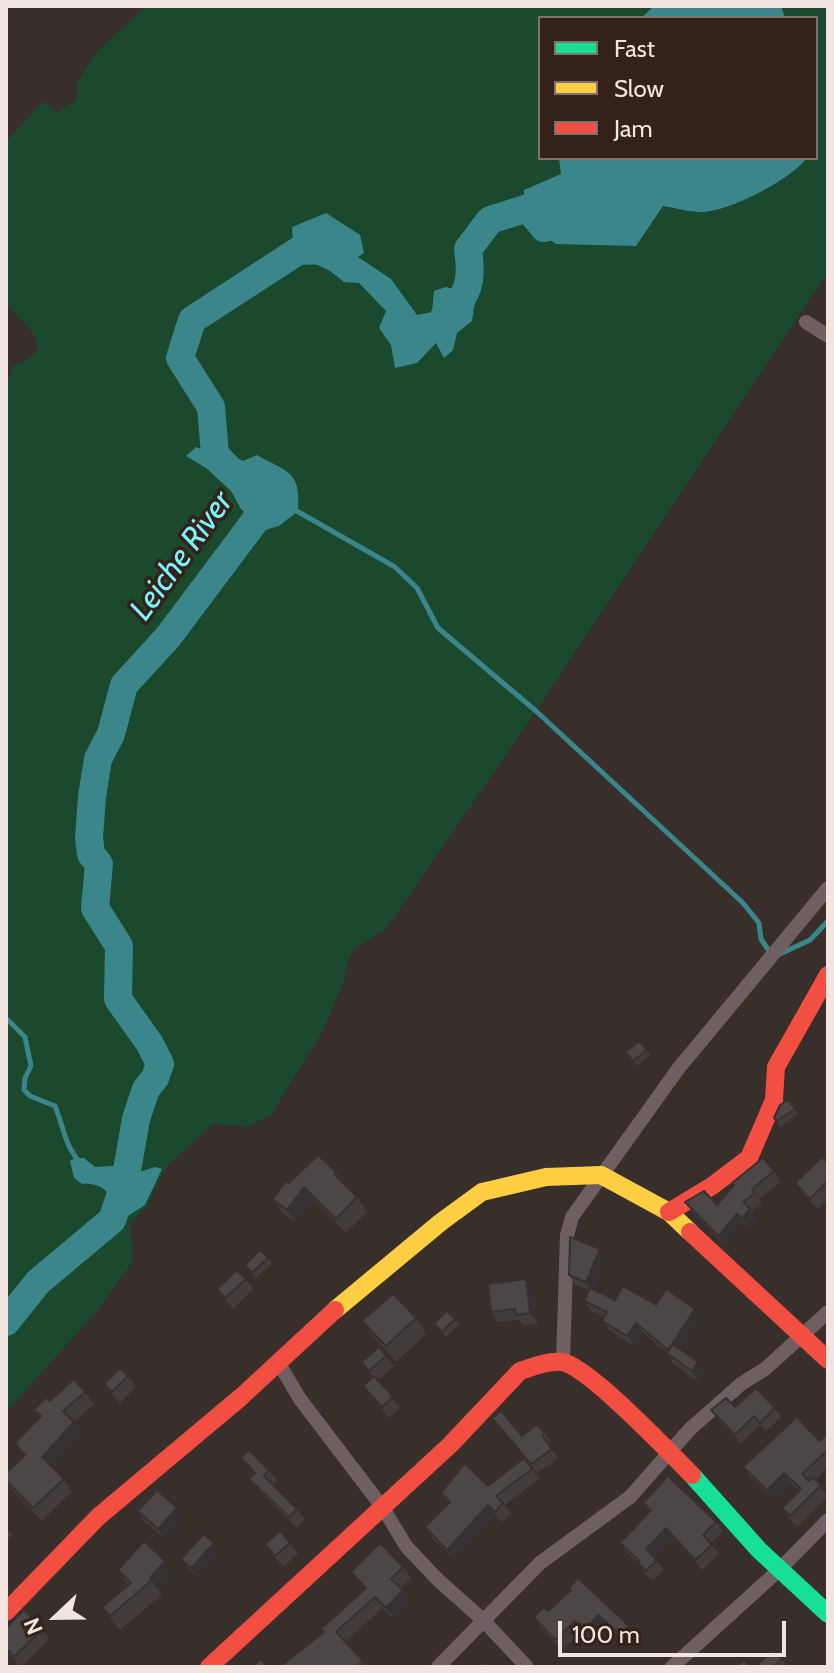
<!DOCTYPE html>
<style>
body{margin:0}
#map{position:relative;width:834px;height:1673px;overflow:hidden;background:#392f2a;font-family:Cabin,sans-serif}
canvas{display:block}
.frame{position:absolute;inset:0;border:8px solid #f2e5e0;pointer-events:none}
.legend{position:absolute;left:538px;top:16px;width:280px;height:144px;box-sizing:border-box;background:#34221a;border:2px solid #807069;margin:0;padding:10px 14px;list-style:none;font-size:24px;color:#f2e5e0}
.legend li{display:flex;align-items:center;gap:16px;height:40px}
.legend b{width:40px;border:2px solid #807069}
.north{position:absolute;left:16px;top:1577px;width:80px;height:80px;-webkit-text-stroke:6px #34221a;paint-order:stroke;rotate:248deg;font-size:22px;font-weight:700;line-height:32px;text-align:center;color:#f2e5e0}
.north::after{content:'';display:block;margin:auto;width:28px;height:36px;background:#f2e5e0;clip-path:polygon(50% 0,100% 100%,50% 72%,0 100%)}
.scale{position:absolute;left:558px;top:1621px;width:228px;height:36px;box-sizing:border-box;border:4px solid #f2e5e0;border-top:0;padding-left:10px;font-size:24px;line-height:28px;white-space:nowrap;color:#f2e5e0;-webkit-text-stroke:6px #34221a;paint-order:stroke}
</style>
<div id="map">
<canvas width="834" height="1673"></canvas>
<div class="frame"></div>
<ul class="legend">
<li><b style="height:10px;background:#16e098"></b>Fast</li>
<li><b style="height:10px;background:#ffcf43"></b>Slow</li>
<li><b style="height:10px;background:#f24e42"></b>Jam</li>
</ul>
<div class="north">N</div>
<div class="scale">100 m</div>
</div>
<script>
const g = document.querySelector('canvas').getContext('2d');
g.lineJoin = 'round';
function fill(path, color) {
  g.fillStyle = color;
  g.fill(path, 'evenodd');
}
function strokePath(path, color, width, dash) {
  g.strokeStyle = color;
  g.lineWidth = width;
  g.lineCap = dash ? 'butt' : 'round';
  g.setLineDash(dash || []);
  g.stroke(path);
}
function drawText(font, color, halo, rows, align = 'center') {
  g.font = font + ' Cabin,sans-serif';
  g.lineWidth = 7;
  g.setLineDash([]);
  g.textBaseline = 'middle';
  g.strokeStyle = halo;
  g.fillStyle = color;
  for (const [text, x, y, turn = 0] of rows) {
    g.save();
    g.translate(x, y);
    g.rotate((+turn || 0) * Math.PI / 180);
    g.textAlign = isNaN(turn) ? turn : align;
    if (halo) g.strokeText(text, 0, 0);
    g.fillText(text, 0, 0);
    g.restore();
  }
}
const green = new Path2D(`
 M146,6H828V271L536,711L386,929L355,948L347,963L345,979L322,1032L271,1115L247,1127L213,1124L166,1167L147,1206L130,1223L133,1261L97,1311L6,1412V386L13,366C65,347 22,327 6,302V142L43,101L56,112L76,101L78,81L94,55ZM540,18H816V158H540Z`);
const water = new Path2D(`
 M654,6H781L785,18H641Z
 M559,158H807C790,180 729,212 701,212C689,212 675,208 663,206L636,246L556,244L524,220V190L561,174Z
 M326,213L360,235L364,253L358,257L391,279L417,315L432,312L434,291L446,287L462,292L478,281L472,321L457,333L453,350L444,358L436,343L417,363L395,368L391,345L379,328L386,311L359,283L344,282L330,271L305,259L293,245L292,227Z
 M196,447L238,463L257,455C288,473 301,470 298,511L279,526L265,530L241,509L231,491L206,468L186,456Z
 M75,1158H84L95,1167L126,1165L136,1173L155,1167L162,1169L145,1205L100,1234L95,1228C99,1223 105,1217 107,1211C116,1191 98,1182 82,1184L74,1178L70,1161Z`);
const stream = new Path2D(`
 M295,510L395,567L417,588L438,628L536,711L743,903L759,923L761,939L771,954
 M780,954L810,940L828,921
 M6,1018L25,1037L31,1066L25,1078L24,1090L30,1096L55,1106C63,1125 65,1146 79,1161`);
const river = new Path2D(`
 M444,317C469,297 473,280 468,249L490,220L528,208L544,228L550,227
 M6,1322L38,1282L112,1220L125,1182L136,1119L146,1089L155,1078L160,1064L150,1044L118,999L119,946L95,908L99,864L91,854L89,838L92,797L98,759L111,734L124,685L168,637L255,521L263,503L250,480L230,470L215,454L211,407L180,358L192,320L298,251L329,250L336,255`);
const street = new Path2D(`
 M806,322L828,336
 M278,1362L300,1399L383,1508L406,1546L437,1579L483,1620L527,1667
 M563,1362L567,1235L572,1217L678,1069L828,888
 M438,1667L540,1563L630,1497L690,1429L741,1384L765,1369L828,1312
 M672,1667L779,1570L828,1520`);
const fast = new Path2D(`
 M692,1475L759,1550L828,1614`);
const slow = new Path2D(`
 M335,1310L441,1222L482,1192L546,1177L601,1175L669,1212L690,1232`);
const jam = new Path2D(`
 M669,1212L712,1186L749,1158L774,1100L776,1067L828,975
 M690,1232L828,1360
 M6,1612L98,1517L241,1397L335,1310
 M209,1667L450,1445L520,1371C532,1367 549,1360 562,1362C588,1366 670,1453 692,1475`);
const wall = new Path2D(`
 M647,1050L651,1055L637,1066L626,1052Z
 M788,1100L798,1114L780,1127L774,1118Z
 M828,1163V1199L818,1209L803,1194L795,1183Z
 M774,1171L781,1182L759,1199L762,1203L752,1211L757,1219L749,1228L744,1224L725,1246L693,1213L685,1202L717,1205Z
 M336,1172L344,1184L357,1197L367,1212L346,1233L315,1201L297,1224L283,1213L273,1199L289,1183Z
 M268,1258L272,1264L256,1278L245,1265Z
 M606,1258L593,1290L615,1300L695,1309L702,1319L681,1350L698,1362L705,1372L699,1382L674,1364L667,1353L643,1333L634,1346L609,1330L602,1321L604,1317L591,1311L584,1301L589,1290L575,1285L569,1275Z
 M246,1279L253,1289L233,1309L217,1289Z
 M534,1290L538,1324L523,1325L519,1320L498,1322L491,1312Z
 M416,1318L426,1334L396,1362L373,1336L362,1321Z
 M455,1319L459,1324L446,1337L434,1323Z
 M386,1356L394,1366L378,1380L400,1408L389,1418L363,1386L373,1377L362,1362Z
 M128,1376L136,1387L120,1403L111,1394L104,1384Z
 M85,1392L94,1404L74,1422L83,1434L53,1468L64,1479L72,1492L42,1521L11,1489L6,1481V1473L24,1456L15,1443L40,1418L34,1410L50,1401Z
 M735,1407L775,1408L781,1417L766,1431L760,1425L741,1443L717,1419L711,1410Z
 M492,1418L522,1436L545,1433L551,1442L548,1444L558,1458L537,1473Z
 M828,1434V1467L815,1480L828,1496L797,1527L789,1519L782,1508L799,1491L791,1483L775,1500L750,1477L743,1467L819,1441Z
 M241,1458L269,1470L277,1481L273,1485L297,1509L305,1519L297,1528L257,1489L249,1479L254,1474Z
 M524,1458L539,1479L505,1505L511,1514L502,1522L496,1516L455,1560L432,1538L425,1527L449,1504L441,1493L488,1486Z
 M643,1503L716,1522L723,1531L711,1543L719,1554L702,1570L673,1538L655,1558L664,1570L653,1581L644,1573L638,1563L627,1553L620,1543L649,1511Z
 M138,1511L184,1518L165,1539L145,1522Z
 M6,1527L12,1535L6,1541Z
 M290,1543L298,1554L283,1567L265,1544Z
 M221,1553L198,1578L189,1569L181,1559Z
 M165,1561L175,1575L160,1592L162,1595L120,1630L102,1607L128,1585L118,1570Z
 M403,1567L411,1578L401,1588L411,1601L394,1619L382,1608L345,1642L367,1667H280L323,1632L365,1589L351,1572Z
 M571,1591L629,1626L636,1636L628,1645L606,1625L592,1640L582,1631L562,1650L541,1628L534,1617L548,1611Z
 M6,1628L42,1629L49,1639L21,1667L6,1651Z
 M782,1659L788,1667H755Z`);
const shadedWall = new Path2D(`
 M304,1187L315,1201L297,1224L287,1210Z
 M750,1209L757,1219L749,1228L742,1218Z
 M737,1214L744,1224L725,1246L718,1236Z
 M600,1249L606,1258L592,1292L586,1282Z
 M526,1279L534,1290L538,1324L530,1313Z
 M695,1309L702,1319L675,1359L668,1350Z
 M636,1323L643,1333L634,1346L627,1336Z
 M698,1362L705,1372L699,1382L692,1371Z
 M74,1422L83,1434L51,1470L42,1457Z
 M784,1473L791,1483L775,1500L767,1490Z
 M488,1505L496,1516L455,1560L447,1550Z
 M177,1508L184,1518L165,1539L158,1529Z
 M666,1528L673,1538L653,1559L646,1549Z
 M214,1543L221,1553L198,1578L191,1568Z
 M165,1561L175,1575L160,1592L150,1578Z
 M403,1590L411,1601L394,1619L386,1608Z
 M598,1615L606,1625L592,1640L585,1630Z
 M629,1626L636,1636L628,1645L621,1635Z`);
const building = new Path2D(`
 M639,1041L647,1050L633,1061L626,1052Z
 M788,1100L795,1109L777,1121L774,1118L780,1105Z
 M318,1155L336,1172L334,1174L357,1197L336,1219L304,1187L287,1210L273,1199L286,1181L289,1183Z
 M822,1157L828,1163V1181L810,1199L795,1183Z
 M763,1158L774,1171L752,1189L755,1193L743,1202L750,1209L742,1218L737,1214L718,1236L685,1202L704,1191L717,1205L734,1185L732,1183Z
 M570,1237L600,1249L586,1282L569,1275Z
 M260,1250L268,1258L252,1273L245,1265Z
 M237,1270L246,1279L225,1298L217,1289Z
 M526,1279L530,1313L516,1315L515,1309L491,1312L488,1284Z
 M623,1286L656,1305L666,1289L695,1309L668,1350L636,1323L627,1336L602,1321L607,1312L584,1301L590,1288L615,1300Z
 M393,1294L416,1318L386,1346L362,1321Z
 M447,1311L455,1319L442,1332L434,1323Z
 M673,1344L698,1362L692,1371L667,1353Z
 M379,1347L386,1356L369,1371L362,1362Z
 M120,1368L128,1376L112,1392L104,1384Z
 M374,1376L393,1397L382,1407L363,1386Z
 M74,1379L85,1392L63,1411L74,1422L42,1457L64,1479L33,1508L6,1480V1473L25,1455L15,1443L41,1416L34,1410L46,1397L50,1401Z
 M756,1388L775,1408L760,1423L754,1416L735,1435L711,1410L726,1398L735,1407Z
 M501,1411L522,1436L537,1424L545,1433L542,1435L552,1449L531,1464L492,1418Z
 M797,1417L819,1441L828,1434V1450L802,1474L809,1481L813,1477L821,1485L790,1516L782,1508L801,1489L784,1473L767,1490L743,1467Z
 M249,1450L269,1470L264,1476L297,1509L289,1517L249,1479L255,1473L241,1458Z
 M524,1458L532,1469L496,1496L503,1503L495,1512L488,1505L447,1550L425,1527L450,1502L441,1493L465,1463L488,1486Z
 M668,1476L716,1522L703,1535L712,1545L695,1560L666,1528L646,1549L657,1560L646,1571L638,1563L640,1561L620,1543L651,1510L643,1503Z
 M157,1490L177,1508L158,1529L138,1511Z
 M280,1531L290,1543L275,1556L265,1544Z
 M204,1534L214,1543L191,1568L181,1559Z
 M144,1541L165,1561L150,1578L151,1581L110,1616L102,1607L131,1583L118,1570Z
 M380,1543L403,1567L391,1579L403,1590L386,1608L375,1597L336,1632L363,1661L357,1667H280L324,1632L321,1629L366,1588L351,1572Z
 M578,1578L629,1626L621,1635L598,1615L585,1630L575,1621L555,1640L534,1617L544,1607L548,1611L571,1590L569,1588Z
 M24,1610L42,1629L14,1657L6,1648V1628Z
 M773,1650L782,1659L772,1667H755Z
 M261,1659L268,1667H252Z
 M744,1660L750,1667H737Z
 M483,1662L488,1667H478Z`);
const waterNames = [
 ["Leiche River",182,556,-54]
];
fill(green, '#1a492d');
fill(water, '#3a868b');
strokePath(stream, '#3a868b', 5);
strokePath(river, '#3a868b', 28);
strokePath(street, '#6f5f62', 14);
strokePath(fast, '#16e098', 18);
strokePath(slow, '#ffcf43', 18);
strokePath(jam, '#f24e42', 18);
fill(wall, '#423c3d');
fill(shadedWall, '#363132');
fill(building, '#4d4647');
strokePath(building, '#363132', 2);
drawText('italic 32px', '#7bf6ff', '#34221a', waterNames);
</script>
